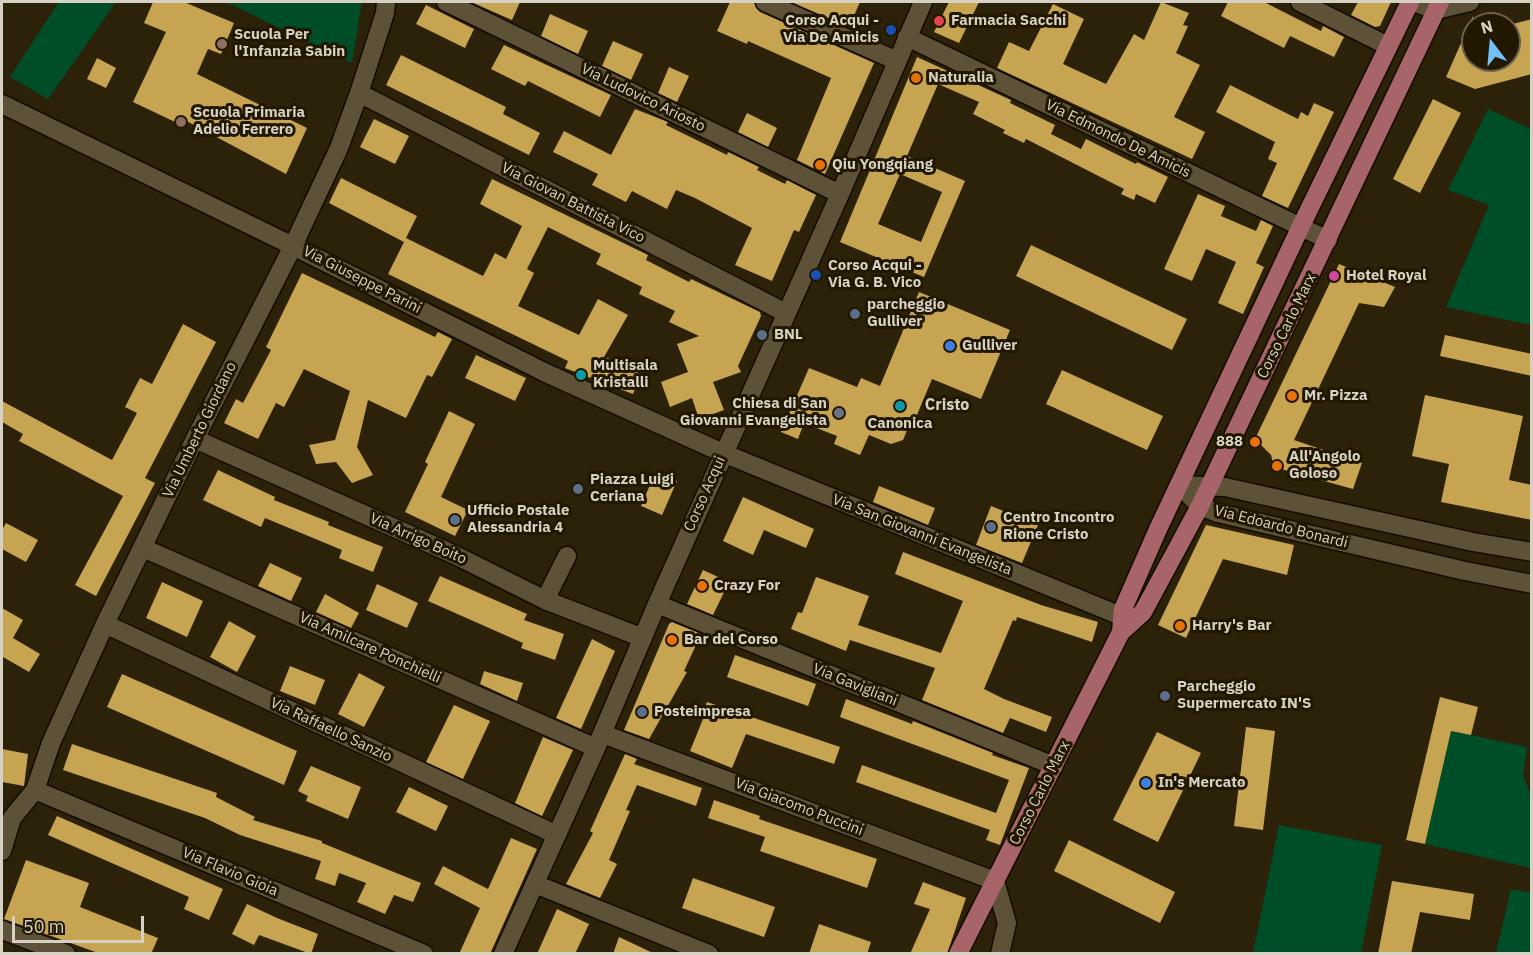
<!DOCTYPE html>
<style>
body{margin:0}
#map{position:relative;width:1533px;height:955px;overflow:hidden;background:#2c2209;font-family:"IBM Plex Sans",sans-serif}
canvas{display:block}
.frame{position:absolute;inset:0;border:3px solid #d7d1c3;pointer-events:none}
.north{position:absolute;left:1461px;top:12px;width:60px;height:60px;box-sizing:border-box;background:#221802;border:2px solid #6a624f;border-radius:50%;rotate:344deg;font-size:16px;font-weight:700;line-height:24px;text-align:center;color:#d7d1c3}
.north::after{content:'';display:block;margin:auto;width:21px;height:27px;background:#74c0f6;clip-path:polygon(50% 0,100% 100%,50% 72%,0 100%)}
.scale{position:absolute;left:12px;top:916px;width:132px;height:27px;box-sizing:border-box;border:3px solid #d7d1c3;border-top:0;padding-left:8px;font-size:18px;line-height:21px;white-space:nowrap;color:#d7d1c3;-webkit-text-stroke:4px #221802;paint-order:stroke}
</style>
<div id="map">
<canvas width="1533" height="955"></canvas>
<div class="frame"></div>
<div class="north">N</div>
<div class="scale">50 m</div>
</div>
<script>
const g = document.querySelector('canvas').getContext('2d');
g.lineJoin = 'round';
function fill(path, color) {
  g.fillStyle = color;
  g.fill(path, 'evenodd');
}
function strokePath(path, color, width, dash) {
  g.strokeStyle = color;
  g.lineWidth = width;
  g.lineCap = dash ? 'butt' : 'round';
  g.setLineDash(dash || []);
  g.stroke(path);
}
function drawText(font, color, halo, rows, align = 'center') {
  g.font = font + ' "IBM Plex Sans",sans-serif';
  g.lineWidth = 6;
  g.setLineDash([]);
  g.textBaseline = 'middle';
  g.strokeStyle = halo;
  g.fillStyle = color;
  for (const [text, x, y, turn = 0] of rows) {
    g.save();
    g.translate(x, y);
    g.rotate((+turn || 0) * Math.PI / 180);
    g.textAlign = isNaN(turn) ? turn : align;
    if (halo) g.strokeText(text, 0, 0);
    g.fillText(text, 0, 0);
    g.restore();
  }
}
const green = new Path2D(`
 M59,2H116L48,99L10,77Z
 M226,2H362L352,63Z
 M1488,109L1531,129V325L1446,307L1489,205L1448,190Z
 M1451,731L1527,747L1523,775L1531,796V868L1425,844Z
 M1279,825L1382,845L1361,953H1253Z
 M1511,889L1531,893V953H1496Z`);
const building = new Path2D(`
 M153,2H184L234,23L221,54L208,49L197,74L307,128L286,174L177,116L175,122L133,102L166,32L144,23Z
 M471,2H520L512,20Z
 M730,2H754L756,8L760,12L874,63L825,174L797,160L831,78L748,41L747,44L717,31Z
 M791,2H860L849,27Z
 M949,2H979L959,43L934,32Z
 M1161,2L1189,13L1183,25L1188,26L1176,53L1200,65L1174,117L1205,132L1192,159L997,68L1009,42L1029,51L1053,4L1084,19L1063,64L1106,84L1134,34L1144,40Z
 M1228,2H1264L1321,31L1323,26L1344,37L1334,57L1290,36L1284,48L1221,16Z
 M1358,2H1391L1380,26L1375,27L1351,15Z
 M426,5L474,29L465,48L416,24Z
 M550,14L588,31L578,54L541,36Z
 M1473,16V60H1509V25L1532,19V74L1475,89L1446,77Z
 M613,41L643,54L631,80L602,66Z
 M504,45L611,95L600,117L528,81L525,86L491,69Z
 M401,55L506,107L503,114L540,133L529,155L386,85Z
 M917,57L1011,100L1010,103L1055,125L1051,134L1081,149L1086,139L1136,164L1137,162L1168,177L1155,203L1136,194L1134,200L1121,194L1124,189L1026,139L1024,143L1003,133L1005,130L973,114L979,102L938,84L907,156L965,181L924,277L840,242ZM900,174L942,192L921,242L878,224Z
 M97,58L116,68L106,88L87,79Z
 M669,67L689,76L677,102L658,93Z
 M1230,85L1298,119L1301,112L1308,116L1314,103L1334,112L1288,208L1262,196L1277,163L1268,159L1275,142L1216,112Z
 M1433,99L1461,113L1420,193L1393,179Z
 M635,109L668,122L666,125L727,155L728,152L759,167L757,170L785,184L787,180L816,195L799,232L794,230L772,281L735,265L752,228L695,198L676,190L667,209L632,191L626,202L592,185L598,174L553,152L564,131L611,155Z
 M747,113L777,128L768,147L738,132Z
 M374,119L409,136L395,164L360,147Z
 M341,178L417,216L404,242L329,203Z
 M492,179L648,255L646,260L689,282L691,279L760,312L761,316L738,366L741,372L713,382L724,410L699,419L692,398L670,407L661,382L688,372L677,344L699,336L669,322L675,311L639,294L642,287L596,264L601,254L548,227L527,269L534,273L518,306L579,335L598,299L628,315L604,357L642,371L633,394L565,368L568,361L388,274L406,238L483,276L495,253L506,259L522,226L480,204Z
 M1198,194L1225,206L1221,216L1256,231L1261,220L1273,226L1256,263L1264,267L1243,314L1218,303L1236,262L1206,249L1192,281L1164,269Z
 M1031,245L1187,319L1172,350L1016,276Z
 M1339,264L1395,287L1384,307L1359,303L1294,440L1362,463L1353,489L1274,467L1271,455L1255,439Z
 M302,273L435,337L438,332L452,339L432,377L427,375L406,418L368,400L357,447L373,475L352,483L336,462L316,464L309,445L335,440L350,391L304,369L284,407L276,403L258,439L224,423L236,399L243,403L271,350L266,347Z
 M919,292L1010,330L981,399L932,379L914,422L911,421L903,440L891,444L869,435L860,455L834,444L837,436L804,423L798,439L781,432L809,368L857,387L861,378L880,386Z
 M183,324L216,342L145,478L155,483L96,596L75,585L123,496L19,441L23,434L2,422V401L112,460L137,413L125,407L140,378L152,384Z
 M1445,335L1532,354V376L1440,356Z
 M476,355L526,378L515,401L465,378Z
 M1062,370L1163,416L1147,450L1046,404Z
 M1425,395L1523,416L1509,480L1532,485V520L1441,502L1449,464L1412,456Z
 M449,411L475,424L441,497L468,510L455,536L405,512L428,464L425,462Z
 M218,470L275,497L274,500L329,522L328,525L383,547L373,572L339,558L342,550L265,518L261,527L203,500Z
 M656,471L677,481L662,515L641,506Z
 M879,486L935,508L928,525L873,502Z
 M743,497L814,529L806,548L764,530L753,555L723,541Z
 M991,506L1038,525L1022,563L976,545Z
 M6,523L38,540L26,562L2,549V530Z
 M1206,525L1294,545L1287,575L1223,559L1186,638L1158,625Z
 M903,552L1041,605L1098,622L1092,642L1017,617L1016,621L1013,620L984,689L1004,699L1052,717L1046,732L1010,718L1003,733L922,700L935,668L850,640L846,651L791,629L798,612L802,613L816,577L869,596L858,625L941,653L963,601L895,574Z
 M270,563L302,578L291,601L258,586Z
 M703,570L729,582L713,615L687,604Z
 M440,576L527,614L524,620L564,634L555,660L521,648L523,643L428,601Z
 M162,582L203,601L187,637L146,618Z
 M377,584L418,603L407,628L366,610Z
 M325,594L359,613L351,628L316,612Z
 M2,608L23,620L13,638L40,654L29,672L3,657L2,660Z
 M229,621L256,636L237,672L210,657Z
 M672,622L701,634L684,671L687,672L649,739L624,730L669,624Z
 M592,639L615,651L581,729L556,718Z
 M735,655L816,684L808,706L727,677Z
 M290,666L325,680L315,705L280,691Z
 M484,671L523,683L517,701L480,684Z
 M359,673L385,687L364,727L338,714Z
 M122,674L297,751L284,785L107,707Z
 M1440,697L1478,707L1471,735L1451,731L1425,844L1406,840Z
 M846,699L912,724L913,721L993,753L992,755L1029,768L1000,845L986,840L990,830L856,782L862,765L996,813L1009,780L840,717Z
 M707,702L840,747L834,764L746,734L732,768L690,751L703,719H701Z
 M454,705L490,721L463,779L426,762Z
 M1246,727L1275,731L1263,830L1234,826Z
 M1157,732L1201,753L1158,842L1113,820Z
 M543,737L573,750L542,816L515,803Z
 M72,744L217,793L216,797L255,817L253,820L322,841V843L421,883L413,902L394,895L385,914L357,902L366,883L339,873L335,886L315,879L321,861L240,835L205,818L63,770Z
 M2,749L28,754L24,786L2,782Z
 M625,754L637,759L634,764L702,788L696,806L637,785L626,810L630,811L609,860L617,864L600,898L566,884L593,833L590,831Z
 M311,766L361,787L348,819L306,801L308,796L298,791Z
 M409,787L448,806L436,831L396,812Z
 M714,800L760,816L759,819L877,859L867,888L760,851L765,837L708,818Z
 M57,816L223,889L209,920L184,909L189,897L48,835Z
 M511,838L537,849L490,954H459L480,908L434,884L443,866L488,889Z
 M1069,840L1175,892L1160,923L1054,871Z
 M26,860L89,883L80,907L158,938L151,954H101L4,919Z
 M693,878L775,907L764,937L682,908Z
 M1392,881L1474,894L1470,920L1420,912L1411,954H1378Z
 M923,882L966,898L947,954H910L930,909L914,904Z
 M247,904L277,918L318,934L311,954L259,935L254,945L232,934Z
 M557,909L589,924L575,954H537Z
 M819,924L871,942L867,954H809Z
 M619,937L655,954H613Z`);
const minor = new Path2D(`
 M446,2L840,194
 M765,2L897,61
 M1300,2L1388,46
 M1413,2L1436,10L1470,2
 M907,37L1328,240
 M359,93L786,313
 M2,104L293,246L546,373L723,453L1121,616
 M195,439L455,555L545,600L643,638
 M1179,485L1200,506L1218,513L1465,571L1532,584
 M1179,485L1225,487L1473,542L1532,552
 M143,548L596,748
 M545,600L567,556
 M657,604L1054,766
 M105,624L557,835
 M603,734L995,881L1007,923L1000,954
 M35,790L424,954
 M2,851L12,818L35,790L51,743L105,624L195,439L293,246L339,148L359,93L385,13L386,2
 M535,884L709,954
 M2,930L66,954
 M503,954L596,748L657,604L840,194L923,2`);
const major = new Path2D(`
 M1121,632L1143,612L1200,506L1440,2
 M958,954L1121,632L1123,609L1159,527L1301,226L1410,2`);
const markers = [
 [939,21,6,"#e0444e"],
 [891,30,6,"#1a4fb4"],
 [222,44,6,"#8d6e63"],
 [916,78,6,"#e8710a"],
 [181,122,6,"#8d6e63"],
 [820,165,6,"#e8710a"],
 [816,275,6,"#1a4fb4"],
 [1334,276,6,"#d1479c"],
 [855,314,6,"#5c6f8a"],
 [762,335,6,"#5c6f8a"],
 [950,346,6,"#3f7fe0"],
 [581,375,6,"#0f9aa8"],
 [1292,396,6,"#e8710a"],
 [900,406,6,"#0f9aa8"],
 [839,413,6,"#6b7280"],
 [1255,442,6,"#e8710a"],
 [1277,466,6,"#e8710a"],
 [578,489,6,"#5c6f8a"],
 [455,520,6,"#5c6f8a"],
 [991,527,6,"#5c6f8a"],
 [702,586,6,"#e8710a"],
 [1180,626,6,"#e8710a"],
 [672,640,6,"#e8710a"],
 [1165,696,6,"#5c6f8a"],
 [642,712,6,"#5c6f8a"],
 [1146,783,6,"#3f7fe0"]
];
const poiNames = [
 ["Corso Acqui -",879,21,"right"],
 ["Via De Amicis",879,38,"right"],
 ["Farmacia Sacchi",951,21],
 ["Scuola Per",234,35],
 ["l'Infanzia Sabin",234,52],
 ["Naturalia",928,78],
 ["Scuola Primaria",193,113],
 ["Adelio Ferrero",193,130],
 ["Qiu Yongqiang",832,165],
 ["Corso Acqui -",828,266],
 ["Via G. B. Vico",828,283],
 ["Hotel Royal",1346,276],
 ["parcheggio",867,305],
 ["Gulliver",867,322],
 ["BNL",774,335],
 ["Gulliver",962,346],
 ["Multisala",593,366],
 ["Kristalli",593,383],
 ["Mr. Pizza",1304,396],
 ["Chiesa di San",827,404,"right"],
 ["Giovanni Evangelista",827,421,"right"],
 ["Canonica",900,424,"center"],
 ["888",1243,442,"right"],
 ["All'Angolo",1289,457],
 ["Goloso",1289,474],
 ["Piazza Luigi",590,480],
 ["Ceriana",590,497],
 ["Ufficio Postale",467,511],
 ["Alessandria 4",467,528],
 ["Centro Incontro",1003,518],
 ["Rione Cristo",1003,535],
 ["Crazy For",714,586],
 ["Harry's Bar",1192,626],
 ["Bar del Corso",684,640],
 ["Parcheggio",1177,687],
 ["Supermercato IN'S",1177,704],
 ["Posteimpresa",654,712],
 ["In's Mercato",1158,783]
];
const streetNames = [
 ["Via Ludovico Ariosto",643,98,26],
 ["Via Edmondo De Amicis",1118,139,26],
 ["Via Giovan Battista Vico",573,203,27],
 ["Via Giuseppe Parini",362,280,27],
 ["Corso Carlo Marx",1287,326,-64],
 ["Via Umberto Giordano",200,430,-64],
 ["Corso Acqui",705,494,-66],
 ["Via Edoardo Bonardi",1281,527,14],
 ["Via San Giovanni Evangelista",922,535,22],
 ["Via Arrigo Boito",418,539,24],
 ["Via Amilcare Ponchielli",370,648,24],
 ["Via Gavigliani",855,685,22],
 ["Via Raffaello Sanzio",331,730,25],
 ["Corso Carlo Marx",1040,793,-63],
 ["Via Giacomo Puccini",799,807,21],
 ["Via Flavio Gioia",230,872,23]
];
const neighbourhoodNames = [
 ["Cristo",947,405]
];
fill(green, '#004e27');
fill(building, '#c6a451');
strokePath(minor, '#140b00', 21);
strokePath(major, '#140b00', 21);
strokePath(minor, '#5d5238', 18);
strokePath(major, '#a76569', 18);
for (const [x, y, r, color] of markers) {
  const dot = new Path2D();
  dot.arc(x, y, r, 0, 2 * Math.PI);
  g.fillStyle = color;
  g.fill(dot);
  strokePath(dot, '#221802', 2);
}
drawText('bold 15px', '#d7d1c3', '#221802', poiNames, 'left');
drawText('15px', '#d7d1c3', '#221802', streetNames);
drawText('bold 16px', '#d7d1c3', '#221802', neighbourhoodNames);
</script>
